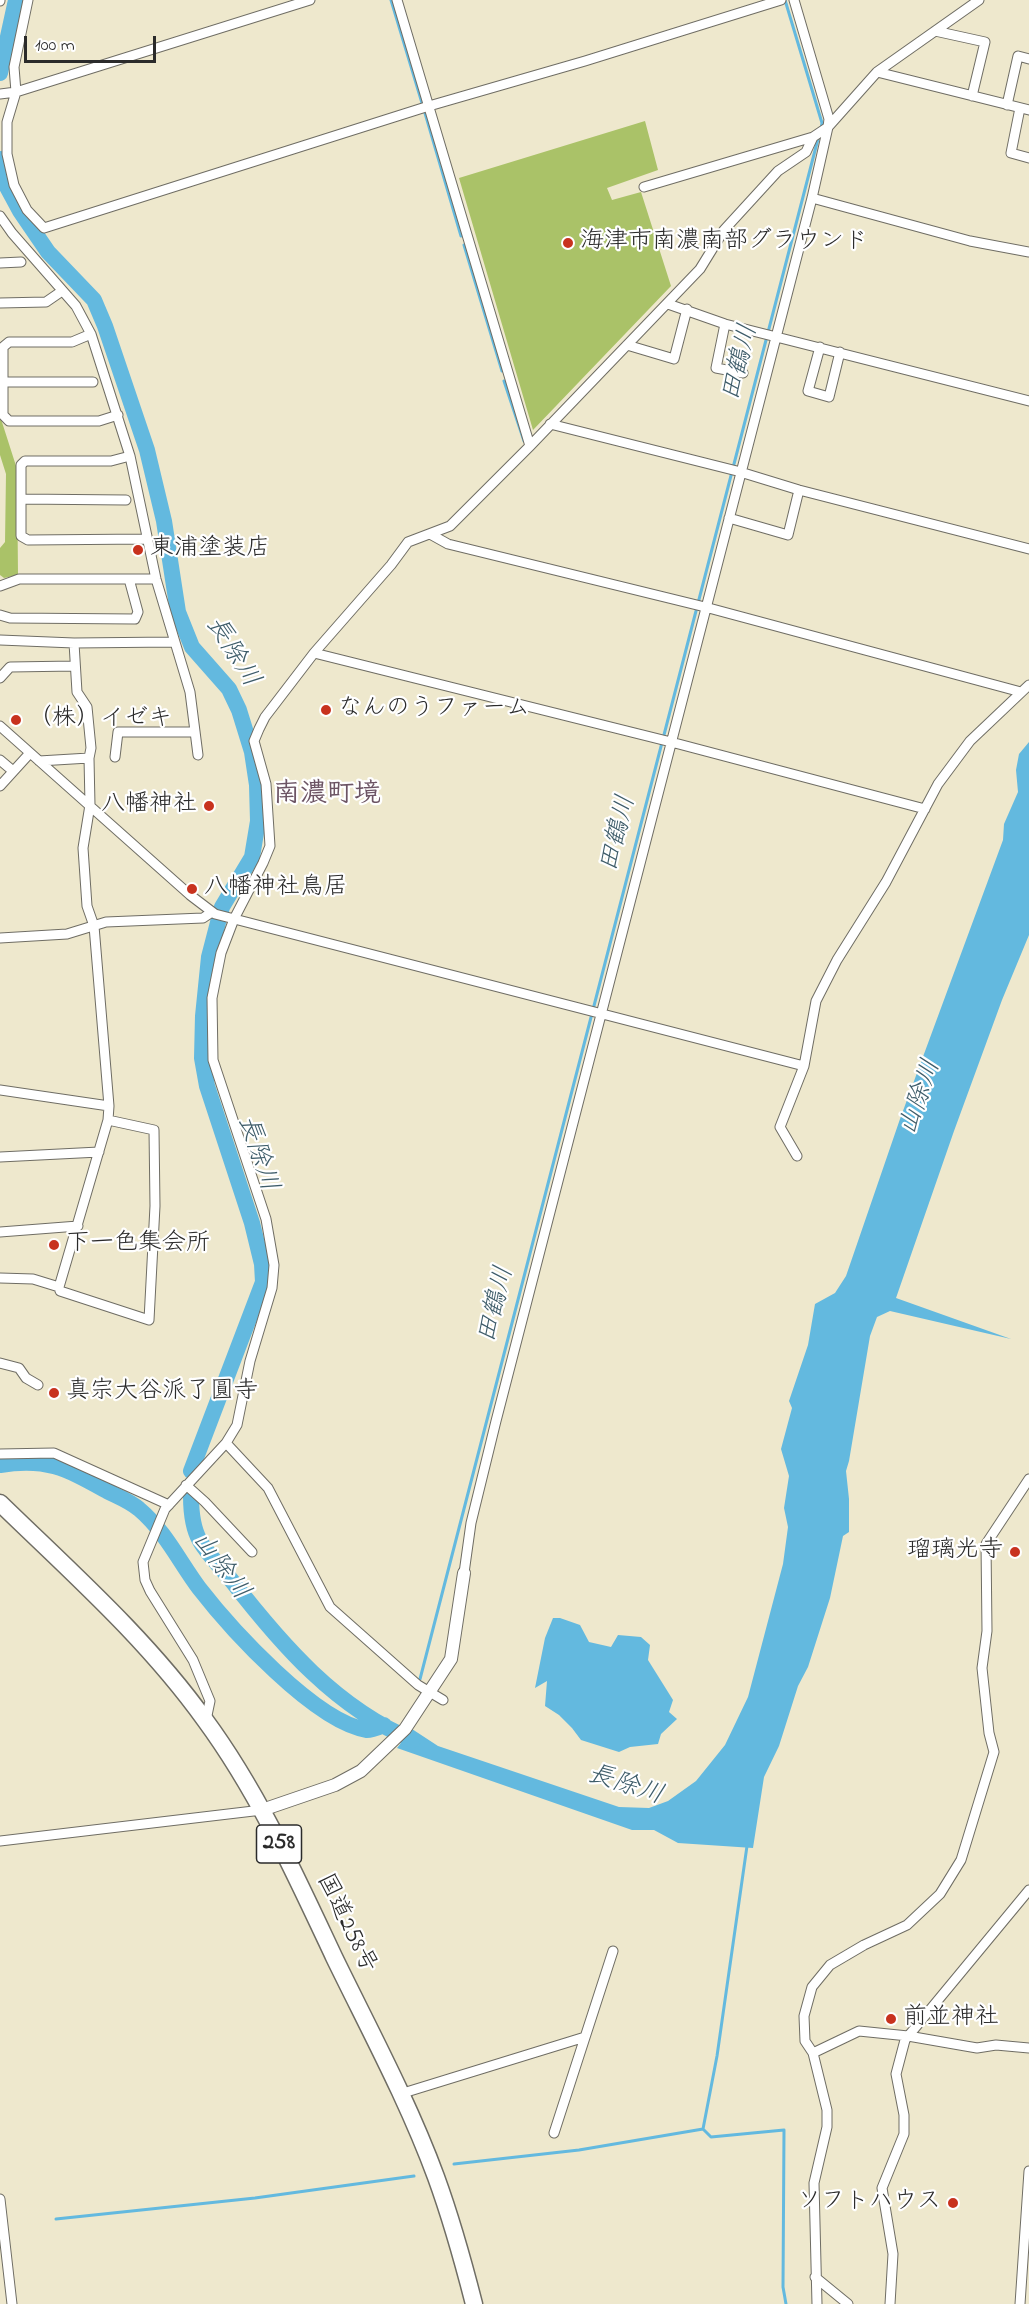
<!DOCTYPE html>
<meta charset="utf-8">
<style>
body{margin:0}
#map{position:relative;width:1029px;height:2304px;overflow:hidden;background:#eee8cd;font-family:"Indie Flower",sans-serif}
canvas{display:block}
.scale{position:absolute;left:24px;top:36px;width:132px;height:27px;box-sizing:border-box;border:3px solid #2b2b2b;border-top:0;padding-left:8px;font-size:18px;line-height:21px;white-space:nowrap;color:#2b2b2b;-webkit-text-stroke:4px #fff;paint-order:stroke}
</style>
<div id="map">
<canvas width="1029" height="2304"></canvas>
<div class="scale">100 m</div>
</div>
<script>
const g = document.querySelector('canvas').getContext('2d');
g.lineJoin = 'round';
function fill(path, color) {
  g.fillStyle = color;
  g.fill(path, 'evenodd');
}
function strokePath(path, color, width, dash) {
  g.strokeStyle = color;
  g.lineWidth = width;
  g.lineCap = dash ? 'butt' : 'round';
  g.setLineDash(dash || []);
  g.stroke(path);
}
function drawText(font, color, halo, rows, align = 'center') {
  g.font = font + ' "Indie Flower","Klee One",sans-serif';
  g.lineWidth = 4.5;
  g.setLineDash([]);
  g.textBaseline = 'middle';
  g.strokeStyle = halo;
  g.fillStyle = color;
  for (const [text, x, y, turn = 0] of rows) {
    g.save();
    g.translate(x, y);
    g.rotate((+turn || 0) * Math.PI / 180);
    g.textAlign = isNaN(turn) ? turn : align;
    if (halo) g.strokeText(text, 0, 0);
    g.fillText(text, 0, 0);
    g.restore();
  }
}
const green = new Path2D(`
 M645,121L658,170L607,188L612,200L641,192L671,286L533,430L459,178Z
 M0,369L1,419L17,469L18,575L4,578L0,575V548L5,542L6,474L0,455Z`);
const water = new Path2D(`
 M1029,742V935L1002,1000L954,1131L896,1298L1011,1339L890,1311L877,1317L870,1336L849,1461L846,1471L849,1499V1532L843,1536L830,1598L808,1667L798,1686L779,1746L764,1777L753,1848L678,1843L654,1830H632L397,1748L412,1729L438,1746L619,1807L649,1808L668,1801L696,1781L725,1745L748,1697L783,1564L788,1527L784,1508L789,1476L781,1449L792,1408L789,1401L808,1345L815,1304L835,1293L846,1276L900,1119L1003,840L1004,824L1018,792L1016,770L1019,754Z
 M553,1618H560L580,1625L589,1642L611,1647L618,1635L641,1637L650,1645L648,1660L673,1700L669,1712L677,1719L661,1734L658,1744L630,1747L619,1752L581,1740L572,1728L559,1715L545,1706L547,1681L535,1688L545,1638Z`);
const stream = new Path2D(`
 M391,0L422,103
 M785,0L822,123L821,129
 M425,113L461,236
 M464,245L502,371
 M504,381L524,441
 M420,1679L819,135
 M703,2129L711,2137L784,2130L783,2287L786,2304
 M454,2164L579,2150L703,2129L717,2056L747,1846
 M56,2219L255,2198L414,2176`);
const river = new Path2D(`
 M0,73L16,0
 M0,159L6,185L20,211L48,252L94,300L105,326L147,450L164,521L178,612L192,647L229,689L239,710L252,752L257,785L258,821L252,857L222,907L209,957L203,1016L202,1058L207,1086L252,1223L262,1264L263,1282L191,1471
 M0,1465C47,1457 67,1469 107,1491C117,1496 130,1501 139,1509C165,1531 179,1561 199,1588C230,1628 315,1722 367,1730C372,1730 379,1727 384,1725
 M191,1496C191,1511 192,1527 200,1541C208,1555 222,1568 232,1581C281,1644 337,1709 413,1740`);
const street = new Path2D(`
 M28,0L14,67L16,92L7,122V154L14,185L27,210L44,228L429,106L585,61L781,0
 M397,0L530,446
 M0,1V0
 M935,31L985,42L972,96
 M877,72L1029,110
 M0,94L16,92L310,0
 M1007,105L1018,56L1029,59
 M1020,108L1011,153L1029,158
 M644,187L813,137L828,127L877,72L979,0
 M812,198L970,241L1029,252
 M0,216L12,233L76,306L91,334L130,456L156,579L190,692L198,755
 M0,263L21,262
 M0,303L46,302L62,291
 M668,304L725,324L1029,401
 M725,324L716,368L743,373
 M91,334L72,342H9L3,347V415L9,421H99L118,415
 M627,345L674,359L687,309
 M820,347L808,391L829,397L840,352
 M4,382H93
 M550,424L737,471L799,490L1029,549
 M130,456L111,461H25L21,465V536L28,540L147,539
 M21,499L126,500
 M729,518L788,535L799,490
 M430,534L448,544L705,607L1021,692
 M0,586L19,579H156
 M0,615L10,618L135,619L138,612L129,579
 M0,640L74,643L173,642
 M74,643L77,692L87,707L91,748L89,758L90,805L83,848L87,906L94,926L109,1106L108,1120L59,1287L60,1291L149,1320L155,1206L154,1130L108,1120
 M314,653L671,742L925,809
 M0,678L10,667L75,666
 M0,726L190,895L215,914L804,1066
 M115,757L118,732H195
 M0,760L13,771
 M39,761L89,758
 M0,786L30,753
 M0,938L67,934L106,922L203,918L212,912
 M0,1090L109,1106
 M797,1156L780,1127L804,1066L816,1001L837,960L886,882L938,784L970,741L1029,685
 M0,1157L99,1152
 M0,1232L78,1226
 M0,1278L33,1279L59,1287
 M0,1363L19,1368L26,1378L38,1385
 M226,1443L268,1488L330,1607L418,1685L443,1700
 M0,1454L54,1453L169,1505
 M186,1485L205,1502L252,1552
 M464,1573L471,1523L496,1421L812,198L828,127L829,119L794,0
 M206,1720L210,1701L193,1660L150,1591L145,1580L143,1562L165,1509L226,1443L237,1425L250,1361L272,1288L274,1265L266,1219L213,1060L212,998L221,953L234,919L263,863L270,846L266,784L254,741L259,729L265,717L314,653L391,565L408,542L450,526L530,446L700,269L724,230L778,171L806,152L813,137
 M0,1841L262,1810
 M813,2053L859,2031L908,2036L977,2048L996,2045L1029,2048
 M400,2094L585,2037
 M554,2133L613,1951
 M0,2199L12,2304
 M815,2277L848,2304
 M817,2304L814,2183L827,2127V2110L813,2053L805,2041L804,2016L812,1987L830,1965L864,1945L907,1925L940,1894L961,1860L994,1752L989,1733L982,1668L987,1631L986,1544L1029,1479
 M890,2304L893,2254L882,2188L904,2134V2115L896,2074L905,2040L1029,1890
 M1020,2304L1029,2171`);
const secondary = new Path2D(`
 M262,1810L335,1785L361,1771L405,1729L451,1659L464,1573`);
const highway = new Path2D(`
 M0,1503C71,1572 147,1639 205,1720C258,1792 296,1876 334,1957C369,2029 408,2101 436,2177C451,2218 463,2261 474,2304`);
const markers = [
 [568,243,6,"#c8321e"],
 [138,550,6,"#c8321e"],
 [326,710,6,"#c8321e"],
 [16,720,6,"#c8321e"],
 [209,806,6,"#c8321e"],
 [192,889,6,"#c8321e"],
 [54,1245,6,"#c8321e"],
 [54,1393,6,"#c8321e"],
 [1015,1552,6,"#c8321e"],
 [891,2019,6,"#c8321e"],
 [953,2203,6,"#c8321e"]
];
const shields = [
 [279,1844,45]
];
const shieldNames = [
 ["258",279,1844]
];
const poiNames = [
 ["海津市南濃南部グラウンド",580,243],
 ["東浦塗装店",150,550],
 ["なんのうファーム",338,710],
 ["（株）イゼキ",28,720],
 ["八幡神社",197,806,"right"],
 ["八幡神社鳥居",204,889],
 ["下一色集会所",66,1245],
 ["真宗大谷派了圓寺",66,1393],
 ["瑠璃光寺",1003,1552,"right"],
 ["前並神社",903,2019],
 ["ソフトハウス",941,2203,"right"]
];
const streetNames = [
 ["国道258号",345,1924,64]
];
const waterNames = [
 ["田鶴川",742,363,-76],
 ["長除川",231,653,58],
 ["田鶴川",620,834,-76],
 ["山除川",922,1098,-71],
 ["長除川",256,1154,72],
 ["田鶴川",498,1305,-76],
 ["山除川",219,1567,53],
 ["長除川",625,1787,18]
];
const quarterNames = [
 ["南濃町境",327,797]
];
fill(green, '#aac268');
fill(water, '#63b9df');
strokePath(stream, '#63b9df', 3);
strokePath(river, '#63b9df', 16);
strokePath(street, '#6f6d64', 11);
strokePath(secondary, '#6f6d64', 14);
strokePath(highway, '#6f6d64', 19);
strokePath(street, '#fff', 9);
strokePath(secondary, '#fff', 12);
strokePath(highway, '#fff', 16);
for (const [x, y, r, color] of markers) {
  const dot = new Path2D();
  dot.arc(x, y, r, 0, 2 * Math.PI);
  g.fillStyle = color;
  g.fill(dot);
  strokePath(dot, '#fff', 2);
}
for (const [x, y, w] of shields) {
  const box = new Path2D();
  box.roundRect(x - w / 2, y - 19, w, 38, 4.5);
  g.fillStyle = '#fff';
  g.fill(box);
  strokePath(box, '#2b2b2b', 1.5);
}
drawText('bold 22px', '#2b2b2b', null, shieldNames);
drawText('24px', '#2b2b2b', '#fff', poiNames, 'left');
drawText('24px', '#2b2b2b', '#fff', streetNames);
drawText('italic 26px', '#3f5d6a', '#fff', waterNames);
drawText('bold 27px', '#6c5464', '#fff', quarterNames);
</script>
